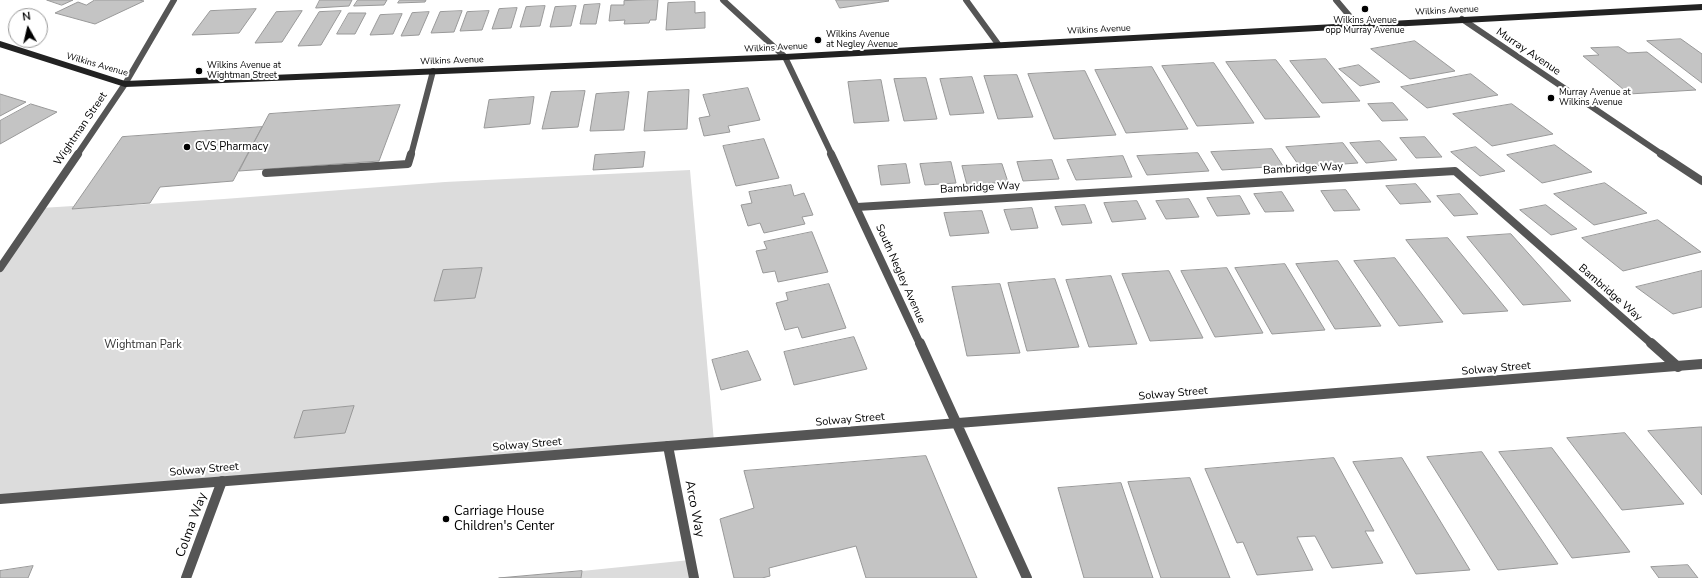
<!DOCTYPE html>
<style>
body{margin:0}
#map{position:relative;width:1702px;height:578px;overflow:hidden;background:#fff;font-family:"Nunito Sans",sans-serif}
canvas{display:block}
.north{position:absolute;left:8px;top:8px;width:40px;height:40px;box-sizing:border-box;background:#fff;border:1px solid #999;border-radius:50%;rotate:352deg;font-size:11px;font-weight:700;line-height:16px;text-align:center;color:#000}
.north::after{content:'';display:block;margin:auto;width:14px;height:18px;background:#000;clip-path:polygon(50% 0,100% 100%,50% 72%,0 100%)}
</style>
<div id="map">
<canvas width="1702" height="578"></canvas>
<div class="north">N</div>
</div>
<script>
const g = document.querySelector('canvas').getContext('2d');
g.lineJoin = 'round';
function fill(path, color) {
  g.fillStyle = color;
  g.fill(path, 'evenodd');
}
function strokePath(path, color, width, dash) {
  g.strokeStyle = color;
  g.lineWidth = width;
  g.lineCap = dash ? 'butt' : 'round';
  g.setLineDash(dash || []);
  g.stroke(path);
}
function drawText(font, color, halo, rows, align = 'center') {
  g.font = font + ' "Nunito Sans",sans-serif';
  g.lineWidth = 4;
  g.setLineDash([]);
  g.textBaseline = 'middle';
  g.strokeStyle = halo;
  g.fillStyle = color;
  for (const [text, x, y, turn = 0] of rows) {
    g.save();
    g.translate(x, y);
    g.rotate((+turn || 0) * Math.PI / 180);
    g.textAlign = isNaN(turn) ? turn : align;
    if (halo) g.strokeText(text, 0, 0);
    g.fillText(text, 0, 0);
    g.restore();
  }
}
const green = new Path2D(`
 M690,170L714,442L0,499V268L41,208L73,206V209L224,199L445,182Z
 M690,560L694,578H581L582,571Z`);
const building = new Path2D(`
 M47,0H73L62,5Z
 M95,0H139L144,1L95,24L55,13L78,2L86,5Z
 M320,0H352L349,6L316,8Z
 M358,0H387L384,5L354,6Z
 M400,0H426L425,2L398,3Z
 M658,0L656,20H650L649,23L624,24L625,20L609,21L611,5H624V1Z
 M836,0H888L889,1L840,8Z
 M695,2V13L705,12V28L666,30L668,3Z
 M600,4L596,24H580L584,5Z
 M545,6L540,26L520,27L526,7Z
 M576,6L571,26L550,27L555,7Z
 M517,8L511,28L492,29L499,9Z
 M256,9L239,33L192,35L210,11Z
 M302,11L282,42L255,43L276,12Z
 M341,11L321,45L298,46L319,12Z
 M462,11L454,32L431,33L440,12Z
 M489,11L482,30L460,31L467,12Z
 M429,12L419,35L401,36L412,13Z
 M349,13H366L355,34H337Z
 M402,14L393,34L370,35L380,15Z
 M1681,39L1702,54V83L1647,41Z
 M1415,41L1455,71L1410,79L1371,49Z
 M1619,47L1628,53L1647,52L1696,90L1629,94L1583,56L1599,55L1591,48Z
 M1326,59L1360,101L1322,103L1290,61Z
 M1276,60L1320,117L1265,119L1226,62Z
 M1214,63L1254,123L1197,126L1162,66Z
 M1359,65L1380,82L1360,86L1339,69Z
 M1152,67L1188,129L1126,133L1095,70Z
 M1085,71L1116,135L1054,139L1028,74Z
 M1471,74L1498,95L1427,108L1401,87Z
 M1017,75L1033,117L998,119L984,76Z
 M972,77L984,113L950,115L940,79Z
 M926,78L937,119L904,121L894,79Z
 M881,80L889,121L854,123L848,82Z
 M748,88L760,120L728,126L730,132L704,136L699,118L710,116L703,95Z
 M689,90L687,129L644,131L648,92Z
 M585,91L578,127L542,129L551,92Z
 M629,92L624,130L590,131L596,94Z
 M0,94L26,102L0,116Z
 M534,97L530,124L484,128L489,100Z
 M1393,103L1408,120L1382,121L1368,104Z
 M31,104L57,112L0,144V121Z
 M1512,104L1553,134L1492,146L1453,114Z
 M400,105L379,161L239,171L269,114Z
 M262,127L233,181L160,187L150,203L72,209L122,137Z
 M1425,137L1442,157L1416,158L1400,138Z
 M764,139L779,178L736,186L723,146Z
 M1380,141L1397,160L1366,163L1350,143Z
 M1343,143L1358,163L1300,167L1286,147Z
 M1555,145L1592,172L1542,183L1507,155Z
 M1476,147L1505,171L1480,176L1451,152Z
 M1272,149L1283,166L1222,170L1211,152Z
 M645,152L643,167L593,170L595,155Z
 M1198,153L1209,171L1147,175L1137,156Z
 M1123,156L1132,177L1076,180L1067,160Z
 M1052,160L1059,179L1023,181L1017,162Z
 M951,162L956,183L925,185L920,164Z
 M906,164L910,183L881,185L878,166Z
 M1002,164L1008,182L967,185L962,166Z
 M1605,183L1647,213L1594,225L1554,194Z
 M1416,184L1431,202L1400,204L1386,186Z
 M791,185L794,196L804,193L813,215L802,217L805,224L764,233L760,223L748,226L741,205L752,203L749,192Z
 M1346,190L1360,210L1334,211L1321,191Z
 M1282,192L1294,211L1265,212L1254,194Z
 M1460,194L1478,214L1454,216L1437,196Z
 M1240,196L1250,214L1217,216L1207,198Z
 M1189,199L1199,217L1166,219L1156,201Z
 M1137,201L1146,219L1112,222L1104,203Z
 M1085,205L1092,223L1062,225L1055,207Z
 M1546,205L1577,229L1551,235L1520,210Z
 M1032,208L1038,228L1011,230L1004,210Z
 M982,211L989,233L950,236L944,213Z
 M1658,220L1701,252L1623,271L1582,238Z
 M812,232L828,272L778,282L775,271L763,273L756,251L767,249L764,242Z
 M1511,234L1571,301L1523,305L1467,237Z
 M1448,238L1508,311L1463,314L1406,240Z
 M1395,258L1443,322L1399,326L1354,261Z
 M1338,261L1381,326L1335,329L1296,264Z
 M1285,264L1325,330L1272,334L1235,268Z
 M482,268L475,298L434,301L443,270Z
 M1227,268L1263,333L1215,337L1181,271Z
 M1169,271L1203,338L1150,341L1122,274Z
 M1702,271V307L1673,314L1636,287Z
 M1111,276L1137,344L1089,347L1066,280Z
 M1055,279L1079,347L1027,351L1008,283Z
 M829,284L846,328L802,338L798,327L785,330L776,303L788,300L786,293Z
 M1000,284L1020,353L967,356L952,287Z
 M854,337L867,369L794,385L784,352Z
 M748,351L761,380L721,390L712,360Z
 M354,406L345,433L294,438L303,411Z
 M1701,427H1702V495L1648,431Z
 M1625,433L1684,504L1622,510L1567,438Z
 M1552,448L1630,552L1572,558L1499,452Z
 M1482,452L1558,564L1498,570L1427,457Z
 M926,456L977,578H866L856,546L769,568L770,576L762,578H734L720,519L754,508L744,471Z
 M1334,458L1374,531H1365L1383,563L1332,568L1315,536L1297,537L1313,570L1257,575L1243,542L1237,543L1205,469Z
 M1402,458L1470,570L1416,574L1353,462Z
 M1190,478L1230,578H1161L1128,482Z
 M1121,483L1153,578H1084L1058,488Z
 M1688,565L1698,578H1659L1651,567Z
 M33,566L28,578H0V571Z
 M582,571L581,578H499Z`);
const serviceFar2 = new Path2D(`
 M411,155L433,71`);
const serviceFar1 = new Path2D(`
 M266,173L408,164L411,154
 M857,207L1455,171L1652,344`);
const service = new Path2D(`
 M1651,343L1678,367
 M668,446L694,578
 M186,578L222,481`);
const minorFar2 = new Path2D(`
 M966,0L998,44
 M1336,0L1358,26
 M785,57L832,155
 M77,155L125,84L174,0`);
const minorFar1 = new Path2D(`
 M831,154L920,344
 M0,268L78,154`);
const minor = new Path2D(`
 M920,343L1027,578
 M0,499L1702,364`);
const tertiaryFar1 = new Path2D(`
 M723,0L785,57
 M1462,19L1663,155`);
const tertiary = new Path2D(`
 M1661,154L1702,181`);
const secondary = new Path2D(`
 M0,44L125,84L785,57L1702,7`);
const markers = [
 [1365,9,4,"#000"],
 [818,40,4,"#000"],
 [199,71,4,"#000"],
 [1551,98,4,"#000"],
 [187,147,4,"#000"],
 [446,519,4,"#000"]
];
const farStreetnames = [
 ["Wilkins Avenue",1447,11,-3],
 ["Wilkins Avenue",1099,30,-3],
 ["Wilkins Avenue",776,48,-3],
 ["Wilkins Avenue",452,61,-2],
 ["Wilkins Avenue",97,65,16]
];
const farPoinames = [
 ["Wilkins Avenue",1365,21,"center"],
 ["opp Murray Avenue",1365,31,"center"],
 ["Wilkins Avenue",826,35],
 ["at Negley Avenue",826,45],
 ["Wilkins Avenue at",207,66],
 ["Wightman Street",207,76],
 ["Murray Avenue at",1559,93],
 ["Wilkins Avenue",1559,103]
];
const streetNames = [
 ["Murray Avenue",1528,52,34],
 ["Wightman Street",81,129,-56],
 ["Bambridge Way",1303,169,-3],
 ["Bambridge Way",980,188,-3],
 ["South Negley Avenue",900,274,66],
 ["Bambridge Way",1610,293,41],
 ["Solway Street",1496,369,-5],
 ["Solway Street",1173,394,-5],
 ["Solway Street",850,420,-5],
 ["Solway Street",527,445,-5],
 ["Solway Street",204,470,-5]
];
const poiNames = [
 ["CVS Pharmacy",195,147]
];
const parkNames = [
 ["Wightman Park",143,345]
];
const nearStreetnames = [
 ["Arco Way",694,509,79],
 ["Colma Way",192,525,-70]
];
const nearPoinames = [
 ["Carriage House",454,512],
 ["Children's Center",454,527]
];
fill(green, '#dcdcdc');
fill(building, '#c4c4c4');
strokePath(building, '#999', 1);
strokePath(serviceFar2, '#555', 6);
strokePath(serviceFar1, '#555', 8);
strokePath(service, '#555', 10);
strokePath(minorFar2, '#555', 6);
strokePath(minorFar1, '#555', 8);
strokePath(minor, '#555', 10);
strokePath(tertiaryFar1, '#555', 6);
strokePath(tertiary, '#555', 8);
strokePath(secondary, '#222', 6);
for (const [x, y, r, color] of markers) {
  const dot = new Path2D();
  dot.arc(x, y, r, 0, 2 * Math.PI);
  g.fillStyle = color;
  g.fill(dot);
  strokePath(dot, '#fff', 1.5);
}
drawText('9px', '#000', '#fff', farStreetnames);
drawText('9px', '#000', '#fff', farPoinames, 'left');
drawText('11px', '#000', '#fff', streetNames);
drawText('11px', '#000', '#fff', poiNames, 'left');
drawText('11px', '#333', '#fff', parkNames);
drawText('13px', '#000', '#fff', nearStreetnames);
drawText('13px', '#000', '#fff', nearPoinames, 'left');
</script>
